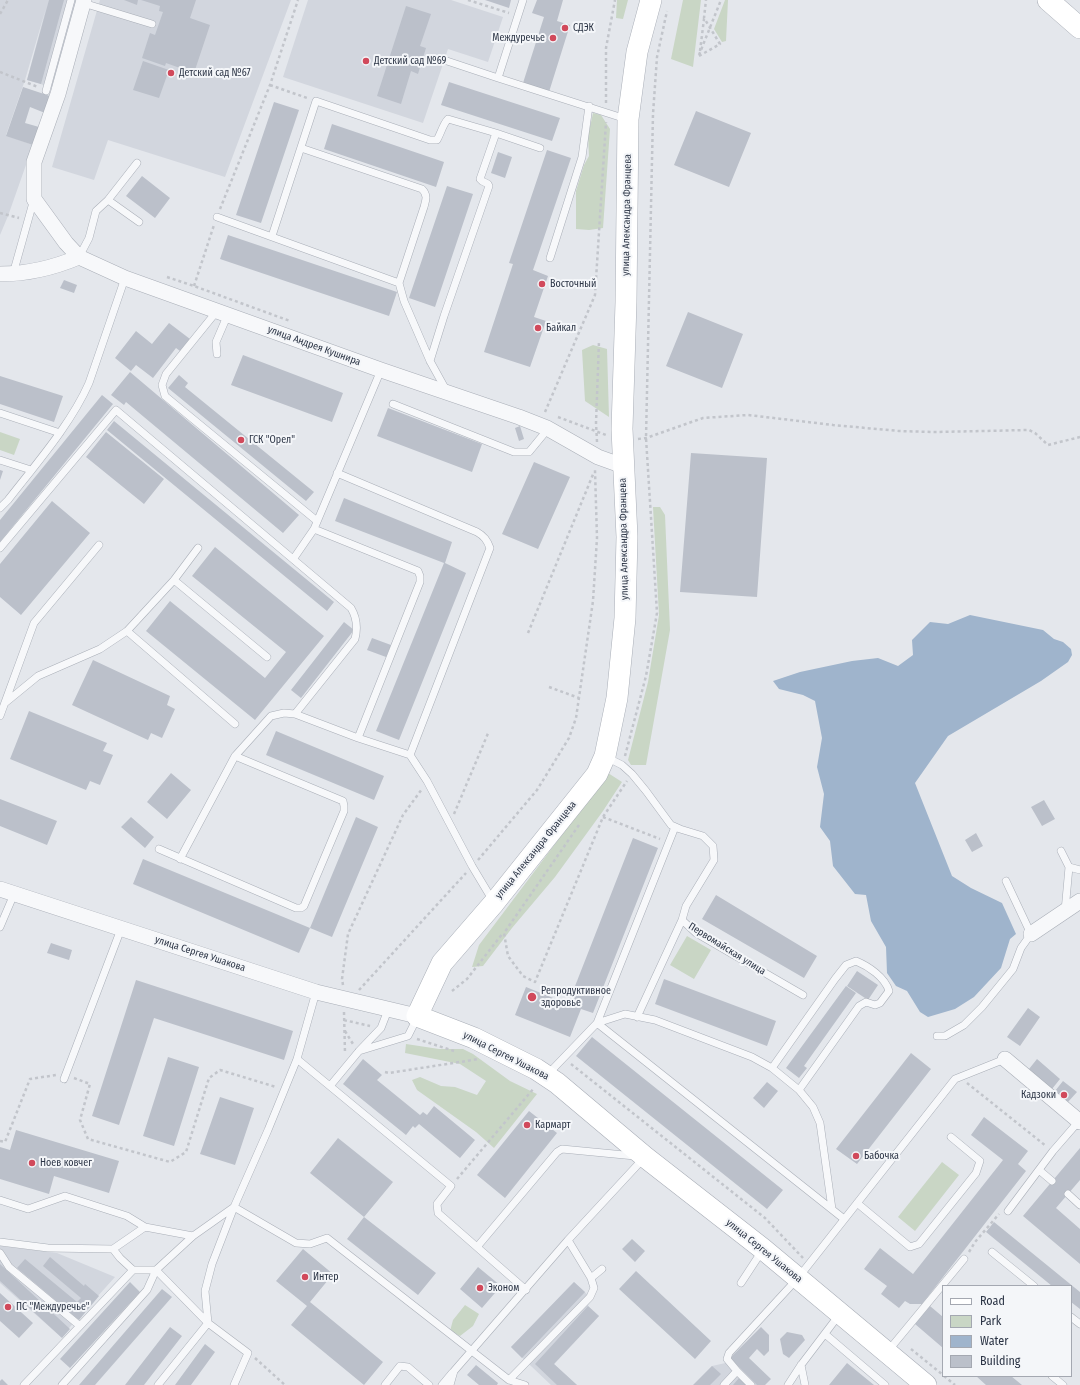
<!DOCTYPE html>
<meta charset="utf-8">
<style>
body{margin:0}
#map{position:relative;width:1080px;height:1385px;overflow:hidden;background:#e4e7ec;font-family:"Fira Sans Condensed",sans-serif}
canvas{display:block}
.legend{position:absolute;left:942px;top:1285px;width:130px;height:92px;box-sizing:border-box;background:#f4f6f9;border:1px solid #a4a8b1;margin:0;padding:5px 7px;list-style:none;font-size:12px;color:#2b3445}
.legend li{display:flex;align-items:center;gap:8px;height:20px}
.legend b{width:20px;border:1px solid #a4a8b1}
</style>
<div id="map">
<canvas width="1080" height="1385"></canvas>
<ul class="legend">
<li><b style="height:5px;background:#fff"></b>Road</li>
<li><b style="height:11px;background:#c9d6c5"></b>Park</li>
<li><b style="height:11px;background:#9fb4cc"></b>Water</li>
<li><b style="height:11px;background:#bbc0ca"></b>Building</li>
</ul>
</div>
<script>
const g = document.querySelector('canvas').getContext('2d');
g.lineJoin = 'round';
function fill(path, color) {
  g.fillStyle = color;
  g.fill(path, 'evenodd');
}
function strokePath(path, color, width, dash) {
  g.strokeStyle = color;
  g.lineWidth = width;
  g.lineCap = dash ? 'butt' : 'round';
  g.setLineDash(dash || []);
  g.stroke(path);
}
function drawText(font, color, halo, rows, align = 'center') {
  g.font = font + ' "Fira Sans Condensed",sans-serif';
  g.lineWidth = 4;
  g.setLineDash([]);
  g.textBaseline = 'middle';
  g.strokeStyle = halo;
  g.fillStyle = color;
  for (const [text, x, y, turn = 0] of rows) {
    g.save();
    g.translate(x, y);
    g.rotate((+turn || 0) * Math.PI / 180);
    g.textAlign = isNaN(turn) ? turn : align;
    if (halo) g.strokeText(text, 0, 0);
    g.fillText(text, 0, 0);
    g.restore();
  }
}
const built = new Path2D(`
 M0,0H78L54,88L27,80L46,8L25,80L6,135L33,145L8,216L0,235Z
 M100,0H291L225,177L108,140L94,180L52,167Z
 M308,0H451L503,17L488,62L448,49L423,123L283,77Z
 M0,1246L57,1253L115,1277L61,1337L0,1283Z
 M574,1282L590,1297L588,1306L599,1316L554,1364L577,1385H551L511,1347Z
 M739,1360L760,1385H694L712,1366Z`);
const green = new Path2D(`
 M617,0H628L623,19L616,18Z
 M683,0H701L693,67L671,59Z
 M725,0H728L726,41L722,42L714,29Z
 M593,113L601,115L610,129L603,228L589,230L576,229V191L584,165L589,156L588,136Z
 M593,345L607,349L609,417L585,401L582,350Z
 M0,432L20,439L14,455L0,450Z
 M653,507H660L665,515L670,630L646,765H631L628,760L648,682L659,615Z
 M608,773L622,782L603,811L555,877L512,928L483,966L472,967L479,945L537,868Z
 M687,936L711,950L694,979L670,965Z
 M406,1044L439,1049H463L473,1054L510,1081L537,1094L494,1148L476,1132L417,1090L412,1080L420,1077L441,1086L455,1087L477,1095L486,1081L460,1064L405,1053Z
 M942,1162L959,1175L915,1231L898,1217Z
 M465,1305L479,1314L473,1326L460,1336L450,1331L453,1320Z`);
const water = new Path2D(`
 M970,615L1043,630L1054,639L1063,642L1071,649L1072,655L1068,662L1041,681L948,736L915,783L952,876L971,888L1002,903L1016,934L1010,939L1001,968L974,997L955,1009L928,1017L920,1012L907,991L896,986L887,973L886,947L871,921L866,895L855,894L833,866L830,841L820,827L824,794L817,767L822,738L815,701L803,695L779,689L773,681L800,672L852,661L878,658L898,666L913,655L912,640L930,622L948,624Z`);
const building = new Path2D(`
 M49,0H64L41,84L27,80Z
 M124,0H138L137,5Z
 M141,0H196L190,18L210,25L194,73L166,63L165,66L142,58L150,33L155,35L163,12L159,11L160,6Z
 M485,0H511L509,8Z
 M537,0H563L557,21L570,25L549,92L523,83L544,17L532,13Z
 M406,6L431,14L420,46L426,48L418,74L411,71L401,104L377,96Z
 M143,61L169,70L159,98L133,90Z
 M449,82L560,118L552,141L441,105Z
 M23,87L50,96L45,113L30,107L25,123L39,127L33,145L6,136Z
 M274,102L299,110L261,223L236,215Z
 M696,111L751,133L729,187L674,165Z
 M332,124L444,162L436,187L324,149Z
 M547,150L571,158L533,270L548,276L534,317L546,321L530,367L484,352L513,264L509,263Z
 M498,152L512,157L505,178L491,173Z
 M142,176L170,198L155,218L126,196Z
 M447,186L473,194L435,307L409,298Z
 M228,235L397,292L389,316L220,259Z
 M64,280L77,285L74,293L60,288Z
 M688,312L743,334L722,388L666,366Z
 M169,323L190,339L180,351L176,348L153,378L136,365L131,371L115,358L136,331L152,344Z
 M243,355L343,393L332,422L231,385Z
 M130,372L299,515L283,533L126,402L124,405L111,395Z
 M179,375L188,383L185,387L314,492L306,501L168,388Z
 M0,376L63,396L54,422L0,404Z
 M102,395L113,404L0,542V520Z
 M388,408L482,444L472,472L377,436Z
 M114,421L334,602L327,611L107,430Z
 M520,426L524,439L519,441L515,428Z
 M106,432L164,479L144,504L86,457Z
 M691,453L767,458L757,597L680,592Z
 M534,462L570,477L538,549L502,534Z
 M0,470L3,471L0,480Z
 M344,498L452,542L445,563L466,573L399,740L376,731L444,563L335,521Z
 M52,501L90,533L21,615L0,597V564Z
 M215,547L324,636L255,720L146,631L170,601L265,678L286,652L192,576Z
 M344,622L354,630L301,698L291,690Z
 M372,638L391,645L386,657L367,650Z
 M93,660L170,696L167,705L175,709L162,738L151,733L148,740L72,705Z
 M29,711L107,743L103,751L113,755L100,785L90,781L86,790L10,759Z
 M276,731L384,776L374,800L266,755Z
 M171,773L191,790L167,819L147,802Z
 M0,799L57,821L47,845L0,826Z
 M1044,800L1055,819L1042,826L1031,807Z
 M131,817L154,837L145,848L121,827Z
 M356,817L378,827L332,937L310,928Z
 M976,833L983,846L972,852L965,840Z
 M633,838L658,848L593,1013L581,1009L570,1037L515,1015L526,987L568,1004Z
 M143,859L310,928L299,953L133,884Z
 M716,895L817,956L804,978L702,919Z
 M51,943L72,950L69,960L47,953Z
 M857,971L878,985L868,1000L847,986Z
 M664,979L776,1021L767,1046L655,1004Z
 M136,980L293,1031L284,1060L154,1018L119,1125L92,1116Z
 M846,986L856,993L804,1066L807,1068L799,1078L786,1068Z
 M1028,1008L1040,1017L1020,1046L1007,1037Z
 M592,1037L783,1190L767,1209L576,1056Z
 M911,1053L931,1069L857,1164L836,1149Z
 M168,1057L199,1067L174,1146L143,1136Z
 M363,1059L382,1075L377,1080L420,1115L423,1112L427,1115L434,1106L475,1140L460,1158L419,1124L415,1128L413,1126L406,1135L343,1084Z
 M1037,1059L1060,1079L1052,1089L1029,1069Z
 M1063,1081L1077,1092L1068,1102L1055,1091Z
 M767,1082L778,1091L764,1108L753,1098Z
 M220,1097L254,1108L235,1165L200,1154Z
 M529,1111L557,1133L505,1198L477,1175Z
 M984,1117L1028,1151L1018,1164L1026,1171L922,1304H910L905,1301L899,1308L881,1294L887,1286L864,1269L880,1248L913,1274L1003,1160L971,1135Z
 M16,1130L119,1161L109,1193L54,1176L49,1194L0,1179V1147L10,1150Z
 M338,1138L393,1182L364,1217L310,1173Z
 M1080,1148V1180L1056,1208L1080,1229V1264L1023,1216Z
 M364,1217L436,1273L418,1295L347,1239Z
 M994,1222L1080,1292V1309L1071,1302V1286H1052L986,1232Z
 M632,1239L645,1251L635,1262L622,1249Z
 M303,1249L333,1274L310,1302L383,1362L364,1385L291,1325L307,1306L276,1281Z
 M50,1257L84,1286L85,1284L99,1296L79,1320L17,1268L25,1259L77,1302L81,1298L43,1266Z
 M0,1264L70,1329L62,1338L0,1281Z
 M478,1267L501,1286L482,1308L460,1289Z
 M636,1271L711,1341L695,1359L619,1289Z
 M130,1282L140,1292L70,1368L60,1359Z
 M574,1282L585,1292L522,1358L511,1347Z
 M162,1289L172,1297L95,1385H79Z
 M0,1293L33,1323L19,1338L0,1321Z
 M588,1306L599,1316L554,1364L577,1385H557L535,1364Z
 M930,1306L943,1317V1348L915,1324Z
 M170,1327L182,1336L144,1385H125Z
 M761,1327L769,1335V1351L764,1356L757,1349L749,1358L771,1379L765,1385H757L730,1358Z
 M787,1332L802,1335L805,1340L789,1358L783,1354L780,1339Z
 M205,1344L215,1352L191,1385H175Z
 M847,1363L874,1385H829Z
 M476,1365L498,1383L497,1385H479L467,1375Z
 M712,1366L721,1374L710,1385H693Z
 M976,1376H1011L1022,1385H986Z
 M739,1378L746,1385H733Z
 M2,1379L8,1385H0V1381Z`);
const path = new Path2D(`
 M468,0L509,13
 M0,14L8,0
 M700,51L704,19
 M699,55L721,0
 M699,56L720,44L704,18L706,0
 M0,72L38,87
 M270,85L307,98
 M606,103V48L615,0
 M220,209L270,85L298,0
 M0,213L19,218
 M167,277L194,286L290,321
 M194,286L214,225
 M545,412L595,295L606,122
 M558,417L606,435
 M638,439L646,438L703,418L748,415L833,425L899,431L935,432L1029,430L1035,433L1048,445L1080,437
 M597,442L596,423L599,341
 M528,633L594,472
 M549,687L579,698
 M625,756L646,676L657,613L646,438L653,114L657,57L667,11
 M454,814L489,731
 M603,817L660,839
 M579,825L504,933L508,956L523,976L535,982L603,817L627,781
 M478,860L537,790L569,738L576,718L593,601L597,538L595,470
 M343,985L342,979L348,934L403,815L422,789
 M359,990L466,873
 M452,991L467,979L503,933
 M344,1012L345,1053
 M344,1020L370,1026
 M345,1031L353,1044
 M417,1039L454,1051
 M571,1064L765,1218L803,1258
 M385,1072L389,1073L479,1059
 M74,1078L90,1084L80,1120L88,1139L170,1162L186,1152L209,1078L220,1070L276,1087
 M967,1083L1046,1146
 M0,1141L5,1142L30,1079L56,1075
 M457,1179L534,1088
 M969,1252L975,1242L999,1214
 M911,1349L943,1375
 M255,1358L285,1385
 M944,1376L955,1385`);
const lane = new Path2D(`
 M523,0L498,78L626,119
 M83,3L152,24
 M444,60L498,78
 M46,91L71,0
 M496,133L540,148
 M301,148L422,189C428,195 426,200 424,207L399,283L404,301L430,361L446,390
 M108,200L139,222
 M217,217L399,283
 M272,236L316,101L430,140H437C441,133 443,124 448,119L496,133L480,179L482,181L488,184L489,186L444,316L430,361
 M79,257L89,238L96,211L108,200L137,163
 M550,258L582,157L589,106
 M13,274L34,199
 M217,311L166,374L162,385L165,396L317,521
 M217,354L216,342L228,314
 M393,404L514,452H529L543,435L547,428
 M0,413L60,433
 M0,460L31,470
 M337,473L477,532C484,536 487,540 490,548L410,755
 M0,508L8,500C36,464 71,424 89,383L125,278
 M0,548L116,410L351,608C357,618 358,627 355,639L295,714
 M294,558L314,529
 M174,580L267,657
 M127,631L235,724
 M5,703L38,676L100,649L127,631L174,580L198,548
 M0,716L34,623L99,545
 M358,738L420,582V576L418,571L314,529L381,370
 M606,757L622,765L632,774L646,791L671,825L680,829L703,836L713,846L714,860L686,906L682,920L696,933L803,995
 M159,849L296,908H301L304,906L344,811V806L343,801L235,756
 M1061,851L1069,867L1065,911
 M180,859L235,756L271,716L284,713L295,714L358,738L410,755L427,781L472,866L493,901
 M1069,867L1080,870
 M0,927L14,894
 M637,1017L682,920
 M597,1023L625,1014L655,1020L752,1057L772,1068L799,1090L813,1107L820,1123L832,1209
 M597,1023L844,1219
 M937,1036H945L964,1025L982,1007L1013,969L1021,948L1031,934L1006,881
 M359,1051L408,1036L417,1018
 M297,1059L451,1186L437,1204L438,1213L526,1290
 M772,1068L835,979L846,965L856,961C868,966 885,977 889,991L880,1003L875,1005L866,1002L859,1006L799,1090
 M548,1074L597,1023L675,827
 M64,1079L121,929
 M330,1086L359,1051L381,1028L388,1010
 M1039,1170L1052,1181
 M1068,1194L1080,1205
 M0,1200L28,1209L65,1196L127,1216L145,1227L193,1236L234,1207L296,1243L310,1244L327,1238L509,1380L590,1297L594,1288L591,1278L568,1240
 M857,1203L910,1247L919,1244L976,1173L980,1161L951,1137
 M1008,1211L1053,1151L1079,1121
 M0,1242L48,1248L113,1249L145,1227
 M477,1247L557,1152L562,1149L635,1156
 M113,1249L120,1258L133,1270
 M992,1252L1034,1286
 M0,1253L9,1267L80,1326
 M591,1278L602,1269
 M741,1283L762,1251
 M1071,1317L1080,1324
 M825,1334L885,1385
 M888,1351L964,1259
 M801,1365L805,1385
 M737,1371L727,1359L729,1353L798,1278L955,1079L1005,1059
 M1052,1376L1063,1385
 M509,1380L525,1385
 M24,1385L133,1270H156L208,1323L158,1385
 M62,1385L147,1290L156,1270L193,1236
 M234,1385L248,1353L208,1323L205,1291L212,1264L234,1207L268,1130L297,1059L316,992
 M385,1385L400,1366L408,1367L429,1385
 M442,1385L452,1373
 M450,1385L454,1371L568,1240L643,1159
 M724,1385L737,1371L751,1385
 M788,1385L801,1365L839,1315`);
const street = new Path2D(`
 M84,0L58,94L34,162V199L66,243L79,257L125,278L381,370L519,417L547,428L598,457L623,466
 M0,274C28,274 53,268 79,257
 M0,889L316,992L417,1016
 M1031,934L1080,901
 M1005,1059L1080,1122`);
const secondary = new Path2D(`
 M651,0L637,52L628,119L626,302L622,429L627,537L625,618L617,698L605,756L597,774L494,903L442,963L417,1016L474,1038L536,1069L557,1083L645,1157L763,1249L926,1385
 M1048,0L1080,28`);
const markers = [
 [565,28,4,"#d1495b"],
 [553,38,4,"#d1495b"],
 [366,61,4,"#d1495b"],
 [171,73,4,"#d1495b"],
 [542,284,4,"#d1495b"],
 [538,328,4,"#d1495b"],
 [241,440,4,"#d1495b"],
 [532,997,5,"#d1495b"],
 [1064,1095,4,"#d1495b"],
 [527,1125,4,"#d1495b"],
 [856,1156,4,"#d1495b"],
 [32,1163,4,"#d1495b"],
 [305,1277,4,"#d1495b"],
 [480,1288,4,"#d1495b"],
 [8,1307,4,"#d1495b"]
];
const poiNames = [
 ["СДЭК",573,28],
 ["Междуречье",545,38,"right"],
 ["Детский сад №69",374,61],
 ["Детский сад №67",179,73],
 ["Восточный",550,284],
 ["Байкал",546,328],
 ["ГСК \"Орел\"",249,440],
 ["Репродуктивное",541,991],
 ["здоровье",541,1003],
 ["Кадзоки",1056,1095,"right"],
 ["Кармарт",535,1125],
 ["Бабочка",864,1156],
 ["Ноев ковчег",40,1163],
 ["Интер",313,1277],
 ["Эконом",488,1288],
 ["ПС \"Междуречье\"",16,1307]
];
const streetNames = [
 ["улица Александра Францева",627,215,-89],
 ["улица Андрея Кушнира",314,346,20],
 ["улица Александра Францева",624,539,-91],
 ["улица Александра Францева",536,850,-51],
 ["Первомайская улица",727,949,32],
 ["улица Сергея Ушакова",200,954,18],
 ["улица Сергея Ушакова",506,1056,27],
 ["улица Сергея Ушакова",764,1251,39]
];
fill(built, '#d2d6de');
fill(green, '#c9d6c5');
fill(water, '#9fb4cc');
fill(building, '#bbc0ca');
strokePath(lane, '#a9aeb7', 8);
strokePath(street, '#a9aeb7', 16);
strokePath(secondary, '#a9aeb7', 22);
strokePath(path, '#c2c5cb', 2.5, [3, 3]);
strokePath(lane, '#f7f8fa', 7);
strokePath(street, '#f7f8fa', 15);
strokePath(secondary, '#fff', 21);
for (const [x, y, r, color] of markers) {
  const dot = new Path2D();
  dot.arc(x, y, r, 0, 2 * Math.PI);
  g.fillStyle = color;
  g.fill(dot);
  strokePath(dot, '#f4f6f9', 1.5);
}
drawText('10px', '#2b3445', '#f4f6f9', poiNames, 'left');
drawText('10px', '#2b3445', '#f4f6f9', streetNames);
</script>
